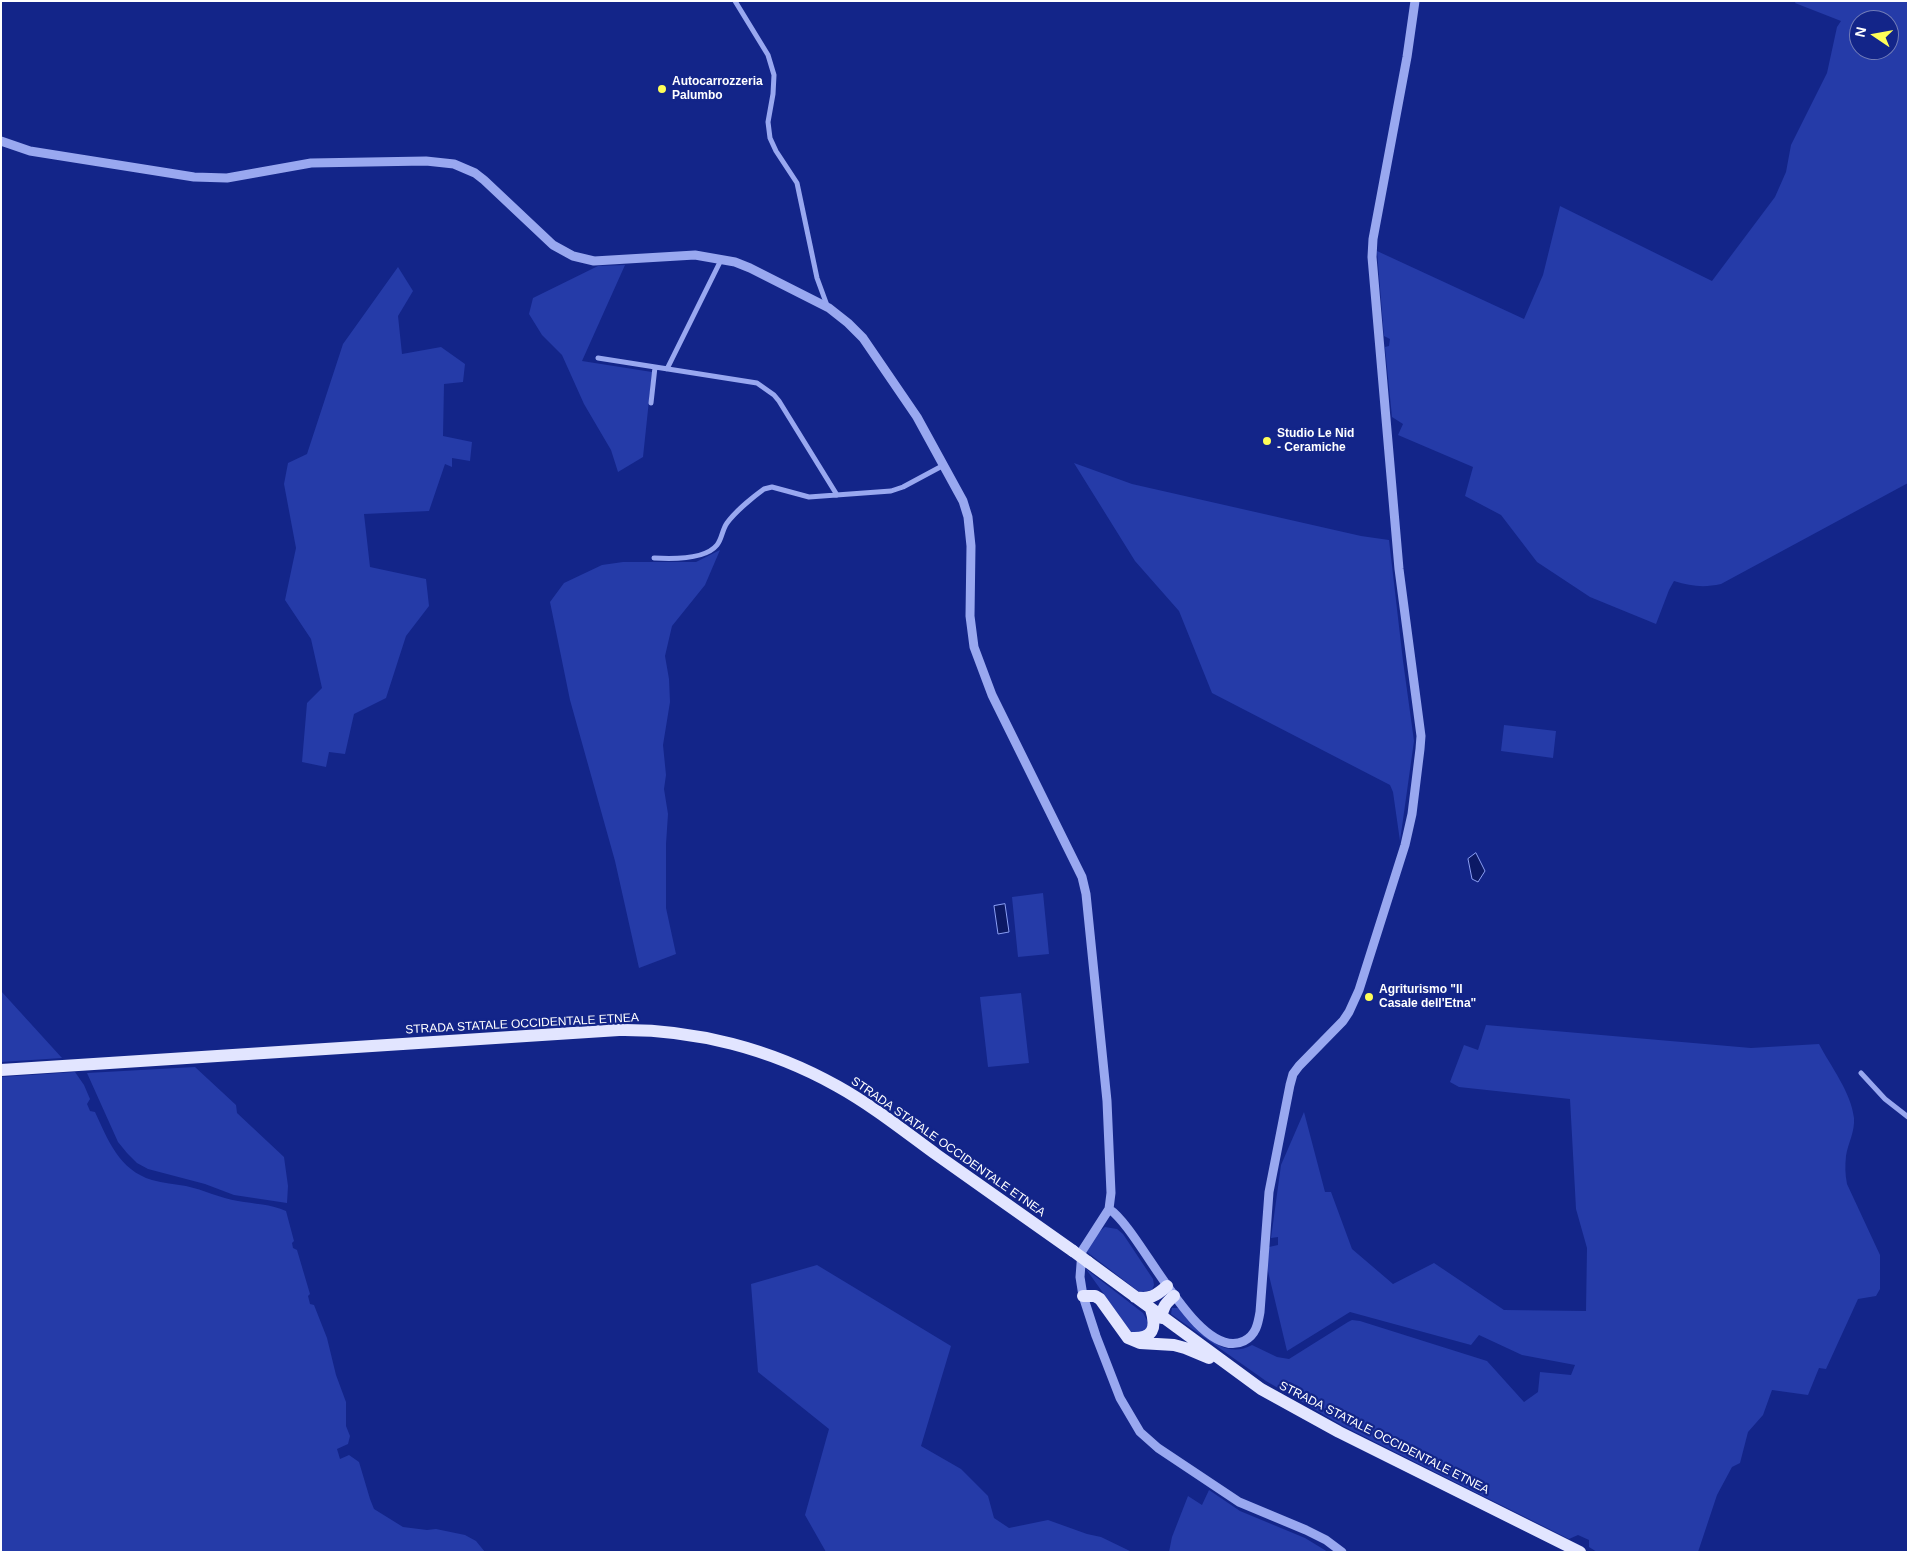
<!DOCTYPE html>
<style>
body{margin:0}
#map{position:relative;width:1909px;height:1553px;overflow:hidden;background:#132589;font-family:Helvetica,sans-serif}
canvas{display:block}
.frame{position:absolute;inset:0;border:2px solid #fff;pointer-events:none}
.north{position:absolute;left:1849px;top:10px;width:50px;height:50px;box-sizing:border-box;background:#132589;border:1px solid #717cb8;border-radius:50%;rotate:282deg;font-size:14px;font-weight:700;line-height:20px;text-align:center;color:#fff}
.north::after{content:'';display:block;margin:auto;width:18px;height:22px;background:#fffe58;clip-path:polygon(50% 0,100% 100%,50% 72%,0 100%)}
</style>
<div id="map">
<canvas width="1909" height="1553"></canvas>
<div class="frame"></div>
<div class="north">N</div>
</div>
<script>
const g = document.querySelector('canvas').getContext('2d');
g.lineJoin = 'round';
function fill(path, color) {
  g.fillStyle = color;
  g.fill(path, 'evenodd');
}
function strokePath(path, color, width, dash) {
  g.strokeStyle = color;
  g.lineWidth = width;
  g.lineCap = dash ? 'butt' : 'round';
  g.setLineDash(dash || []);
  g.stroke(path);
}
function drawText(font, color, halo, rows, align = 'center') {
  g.font = font + ' Helvetica,sans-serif';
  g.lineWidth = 4.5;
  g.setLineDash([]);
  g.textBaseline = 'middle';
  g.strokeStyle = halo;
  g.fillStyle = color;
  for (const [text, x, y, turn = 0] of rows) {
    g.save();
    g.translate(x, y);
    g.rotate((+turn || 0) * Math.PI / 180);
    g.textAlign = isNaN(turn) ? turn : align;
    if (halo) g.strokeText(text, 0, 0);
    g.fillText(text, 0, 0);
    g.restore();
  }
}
const green = new Path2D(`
 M1796,1H1908V483L1721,584C1703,588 1691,586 1674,581L1669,590L1656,624L1590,597L1537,562L1501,515L1465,496L1473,467L1398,435L1403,424L1392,417L1385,347L1389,346L1390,339L1384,336L1377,251L1524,319L1543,275L1560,206L1712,281L1775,197L1786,172L1791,145L1827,73L1837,27L1841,21L1795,3ZM1859,20H1889V50H1859Z
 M625,265L582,361L652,372L643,457L618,472L611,450L584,404L562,355L542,335L529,314L533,298L598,266Z
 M398,267L413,291L398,316L402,354L441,347L465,364L463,382L444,384L443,436L472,442L470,461L452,458V467L445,464L429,511L364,514L370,567L426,579L429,606L406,636L386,698L354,714L345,754L329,752L326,767L302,762L307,703L322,688L311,639L285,600L296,548L284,484L288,463L307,454L343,344Z
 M1074,463L1132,484L1361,536L1389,540L1403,661L1414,741L1400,841L1393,792L1390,785L1212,693L1179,611L1135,561Z
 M720,550L705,585L672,626L665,656L669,679L670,702L663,745L666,775L664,789L668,814L666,844V908L676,954L639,968L615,861L570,700L550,602L564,583L602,565L623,562H696Z
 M1504,725L1556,731L1553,758L1501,751Z
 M1043,893L1049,954L1018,957L1012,897Z
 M1,991L62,1058L1,1062Z
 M1021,993L1029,1063L988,1067L980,997Z
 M1486,1025L1751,1048L1819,1044C1831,1067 1851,1092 1854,1118C1855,1132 1848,1143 1846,1156C1845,1166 1845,1174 1847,1184L1880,1255V1289L1876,1296L1858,1299L1826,1369L1819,1368L1808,1395L1772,1390L1763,1415L1748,1432L1740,1463L1732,1467L1717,1495L1698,1552H1597L1589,1547V1540L1578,1535L1569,1539L1343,1426L1266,1381L1171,1314L1172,1308H1178C1197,1328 1222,1362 1252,1345L1277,1357L1289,1359L1348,1322L1352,1320L1360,1321L1487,1361L1524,1402L1538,1392L1540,1372L1571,1375L1575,1365L1522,1355L1479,1335L1471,1345L1350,1312L1287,1351L1267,1267L1269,1247L1278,1245V1237L1271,1238L1281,1165L1304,1112L1325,1192H1331L1352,1249L1393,1284L1434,1263L1504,1310L1586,1311L1587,1248L1576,1209L1570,1099L1459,1087L1450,1082L1464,1045L1478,1050Z
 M195,1067L236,1105L237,1113L284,1157L288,1186L287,1203L234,1195L205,1184L148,1169L137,1163L127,1153L118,1142L87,1073Z
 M75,1072L84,1085L90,1099L87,1104L90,1111L95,1112C108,1140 119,1170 152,1180C163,1183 175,1184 186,1186C204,1190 220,1198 238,1201C254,1204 271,1204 286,1211L294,1241L292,1243L293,1248L297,1250L310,1294L308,1296L310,1304L314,1305L327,1338L336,1375L346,1402V1426L350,1436L348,1444L337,1449L340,1459L349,1455L359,1462L370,1499L374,1509L403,1527L427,1530L436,1529L465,1535L476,1541L485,1552H1V1077Z
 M1105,1227L1117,1229L1123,1234L1153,1279L1154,1285L1152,1290L1142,1292L1138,1291L1087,1252C1089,1243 1097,1233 1105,1227Z
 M817,1265L951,1346L921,1446L961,1469L988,1496L994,1518L1009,1528L1048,1520L1087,1534L1101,1537L1132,1552H826L805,1515L829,1429L758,1372L751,1284Z
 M1086,1269L1143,1313L1149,1324L1144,1333L1131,1332Z
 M1209,1490L1240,1511L1305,1538L1328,1552H1169L1172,1537L1188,1496L1202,1505Z`);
const water = new Path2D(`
 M1476,853L1485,871L1478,882L1472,879L1468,859Z
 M1005,904L1009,932L998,934L994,906Z`);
const minor = new Path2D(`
 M735,1L768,55L774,75L773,94L768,122L770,138L776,151L797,183L817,278L828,308
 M598,358L757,383L774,395L779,401L837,495
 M667,369L721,260
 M651,403L655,367
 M654,558C671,559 705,560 717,545C722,539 722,530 727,523C735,512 753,497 764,489L772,487L809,497L891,491L903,487L944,465
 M1861,1073L1885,1099L1908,1117`);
const tertiary = new Path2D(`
 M1,141L30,151L194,177L227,178L311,163L426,161L454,164L475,173L484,180L553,245L573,256L594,261L695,255L735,262L750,268L829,308L848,323L863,338L917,417L963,501L968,517L971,546L970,616L974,647L992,695L1082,877L1086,894L1107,1101L1111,1193L1109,1209L1082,1251L1080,1277L1083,1296L1096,1336L1120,1398L1140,1432L1158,1448L1239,1502L1306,1530L1326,1540L1342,1552
 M1109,1209C1141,1229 1197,1364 1244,1341C1256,1335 1258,1324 1260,1312L1269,1192L1290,1085L1293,1074L1299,1066L1343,1021L1349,1012L1359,990L1405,845L1412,814L1420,749L1421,736L1399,569L1372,257L1373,239L1407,57L1415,1`);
const primary = new Path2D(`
 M1,1070L619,1030C695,1029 771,1049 837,1086C873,1106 904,1131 937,1155C982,1187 1028,1219 1073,1251
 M1088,1262L1261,1389L1339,1432L1580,1552
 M1083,1296H1095L1100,1299L1128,1338L1140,1343L1174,1345L1185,1348L1209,1358
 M1135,1297C1149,1300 1156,1296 1167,1286
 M1162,1318C1162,1307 1166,1303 1174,1296
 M1132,1338C1153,1339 1157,1328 1151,1309`);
const primaryBridge = new Path2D(`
 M1073,1251L1088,1262`);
const markers = [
 [662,89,5,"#fffe58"],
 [1267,441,5,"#fffe58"],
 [1369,997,5,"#fffe58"]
];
const poiNames = [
 ["Autocarrozzeria",672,82],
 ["Palumbo",672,96],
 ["Studio Le Nid",1277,434],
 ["- Ceramiche",1277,448],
 ["Agriturismo \"Il",1379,990],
 ["Casale dell'Etna\"",1379,1004]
];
const streetNames = [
 ["STRADA STATALE OCCIDENTALE ETNEA",522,1024,-3],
 ["STRADA STATALE OCCIDENTALE ETNEA",948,1147,35],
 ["STRADA STATALE OCCIDENTALE ETNEA",1384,1438,27]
];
fill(green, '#253ba8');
fill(water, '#0c1965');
strokePath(water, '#8a9ef3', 1);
strokePath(minor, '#99a8f0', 5);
strokePath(tertiary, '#99a8f0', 9);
strokePath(primary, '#e2e5ff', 12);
strokePath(primaryBridge, '#e2e5ff', 12);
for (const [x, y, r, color] of markers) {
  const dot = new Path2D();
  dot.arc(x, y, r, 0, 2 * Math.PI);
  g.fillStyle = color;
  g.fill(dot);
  strokePath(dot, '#132589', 2);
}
drawText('bold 12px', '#fff', '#132589', poiNames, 'left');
drawText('12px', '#fff', '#132589', streetNames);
</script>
